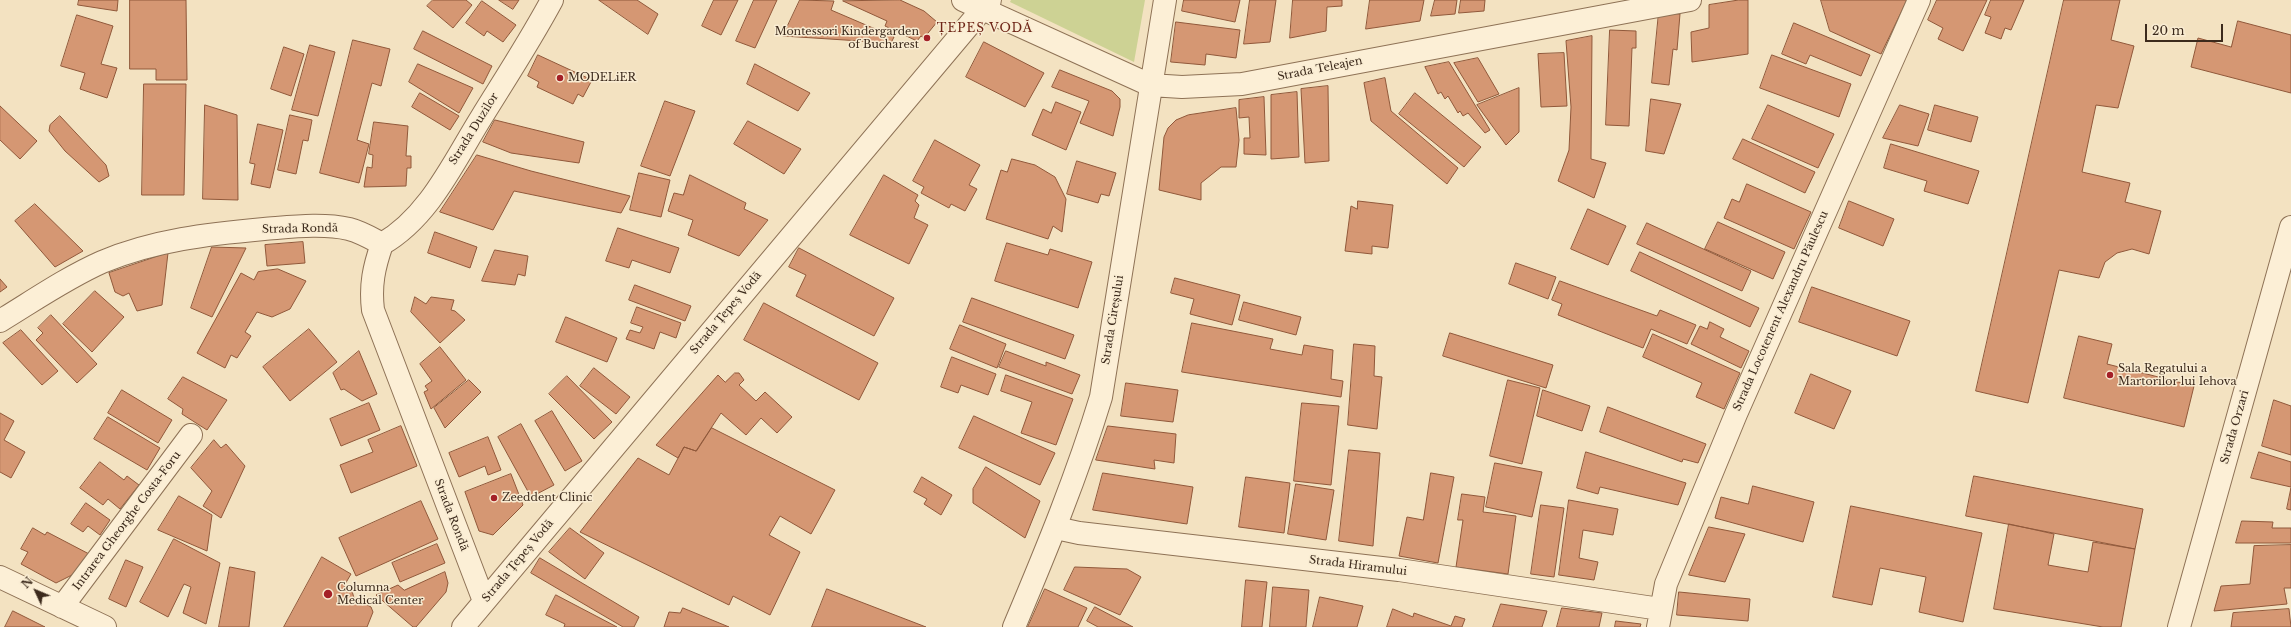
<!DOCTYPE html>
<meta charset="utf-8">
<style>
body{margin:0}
#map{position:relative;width:2291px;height:627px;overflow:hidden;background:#f3e2c1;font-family:"Libre Baskerville",serif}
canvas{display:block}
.north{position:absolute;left:16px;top:571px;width:40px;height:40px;-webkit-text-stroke:3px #f9ecd2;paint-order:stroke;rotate:314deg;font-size:11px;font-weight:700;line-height:16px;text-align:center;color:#3c2a1c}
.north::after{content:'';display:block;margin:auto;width:14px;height:18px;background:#3c2a1c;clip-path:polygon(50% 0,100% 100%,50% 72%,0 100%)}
.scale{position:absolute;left:2145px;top:24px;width:78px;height:18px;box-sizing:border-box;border:2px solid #3c2a1c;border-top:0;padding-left:5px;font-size:12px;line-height:14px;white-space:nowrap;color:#3c2a1c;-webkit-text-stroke:3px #f9ecd2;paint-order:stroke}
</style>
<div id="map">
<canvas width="2291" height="627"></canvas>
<div class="north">N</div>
<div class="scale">20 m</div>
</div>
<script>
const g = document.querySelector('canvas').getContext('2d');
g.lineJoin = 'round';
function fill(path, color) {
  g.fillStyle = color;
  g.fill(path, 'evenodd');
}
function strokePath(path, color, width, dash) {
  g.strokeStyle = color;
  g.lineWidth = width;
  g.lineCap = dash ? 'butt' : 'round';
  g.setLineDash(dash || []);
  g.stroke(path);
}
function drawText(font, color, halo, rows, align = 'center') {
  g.font = font + ' "Libre Baskerville",serif';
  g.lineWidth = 3;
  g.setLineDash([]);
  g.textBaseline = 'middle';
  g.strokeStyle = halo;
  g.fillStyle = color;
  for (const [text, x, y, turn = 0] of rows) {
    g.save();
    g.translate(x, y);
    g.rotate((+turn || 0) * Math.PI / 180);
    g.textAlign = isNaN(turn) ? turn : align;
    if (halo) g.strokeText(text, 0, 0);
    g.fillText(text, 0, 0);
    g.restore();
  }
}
const green = new Path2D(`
 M1011,0H1145L1134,62L1010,2Z`);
const building = new Path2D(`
 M79,0H118L117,11L78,5Z
 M130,0H186L187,80H156V69H130Z
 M433,0H466L472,5L453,28L427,6Z
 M499,0H519L513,9Z
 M599,0H637L658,14L648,34Z
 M714,0H738L721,35L702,26Z
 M754,0H777L755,48L736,41Z
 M800,0L834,1L831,10L894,37L891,43L783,36Z
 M900,0L924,11L937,22L924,38L921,36L917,41L885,26L887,21L843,1Z
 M1184,0H1240L1235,22L1182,11Z
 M1250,0H1276L1270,42L1244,44Z
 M1293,0H1342V6L1327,7L1326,31L1290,38Z
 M1370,0H1424L1420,21L1366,29Z
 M1435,0H1457L1455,14L1431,16Z
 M1461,0H1485L1484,11L1459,13Z
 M1739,0H1748V54L1692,62L1691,32L1709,28V5Z
 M1821,0H1907L1881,54L1830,31Z
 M1937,0H1987L1963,51L1938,39L1943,28L1928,20Z
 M1991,0H2024L2011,30L2005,28L2001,39L1985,33L1991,17L1985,15Z
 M2064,0H2120L2111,40L2134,46L2118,108L2096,105L2082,172L2130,183L2125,202L2161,211L2149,254L2132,249L2117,253L2105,262L2099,278L2059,270L2028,403L1976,391Z
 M482,1L516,25L503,42L487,31L484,36L466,23Z
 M1659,12L1680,14L1677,50L1673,49L1669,85L1652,83Z
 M77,15L113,26L101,64L117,68L107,98L80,89L85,73L61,66Z
 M2238,21L2291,35V93L2191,67L2198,38L2231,47Z
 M1176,22L1240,30L1236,58L1206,54L1205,65L1171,62Z
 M1794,23L1870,55L1861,76L1810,55L1806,64L1782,54Z
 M1610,30L1636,31V48H1632L1629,126L1606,125Z
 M423,31L492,66L483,84L414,49Z
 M1592,36L1591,159L1606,163L1594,198L1558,181L1569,150L1571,107L1566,41Z
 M353,40L390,49L381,86L372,83L357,140L369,144L359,183L320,173Z
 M984,42L1044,73L1025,107L966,77Z
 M310,45L335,52L318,116L292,110Z
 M284,47L304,54L291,96L271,89Z
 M1564,53L1567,106L1541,107L1538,54Z
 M538,55L592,80L583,97L578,94L573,104L537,87L539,82L528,76Z
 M1772,55L1851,84L1839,117L1760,88Z
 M1478,58L1499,94L1478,102L1454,63Z
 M1449,62L1490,130L1485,133L1468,113L1463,116L1460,111L1458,113L1448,96L1445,99L1441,92L1438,94L1425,67Z
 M418,64L473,88L459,113L409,82Z
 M755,64L810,93L798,111L747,84Z
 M1060,70L1112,91L1120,99V107L1113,136L1080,123L1089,101L1052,87Z
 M1385,78L1391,111L1458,168L1447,184L1371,121L1364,83Z
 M144,84H186L184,195H142Z
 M1328,86L1329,161L1305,163L1301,89Z
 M1519,88V132L1506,145L1477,105Z
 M1297,92L1299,157L1271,159V95Z
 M420,93L459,116L450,130L412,107Z
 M1415,93L1481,147L1464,167L1399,114Z
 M1264,97L1266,155L1244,154V138H1250L1249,117L1239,118V100Z
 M1651,99L1681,104L1664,154L1646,151Z
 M665,101L695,111L670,176L641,166Z
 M1056,102L1081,112L1066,150L1032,135L1043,109L1051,113Z
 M205,105L237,115L238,200L203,199Z
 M1768,105L1834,134L1818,168L1752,139Z
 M1900,105L1929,114L1918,146L1883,138Z
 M1935,105L1978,117L1971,142L1928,130Z
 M0,106L37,141L20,159L0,140Z
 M1236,108L1239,140L1236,167H1221L1201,183V200L1159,190L1164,137L1168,128L1176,120L1188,115Z
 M290,115L312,120L308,141L303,140L296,174L278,170Z
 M60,116L106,165L109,176L99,182L65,151L49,131L50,125Z
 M495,120L584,142L579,163L511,153L483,142Z
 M748,121L801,149L784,174L734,144Z
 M374,122L408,126L406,156H411V168H407L406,186L364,187L367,167L372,168L373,155L369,154Z
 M258,124L283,130L270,188L251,184L255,164L250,163Z
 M1743,139L1815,172L1805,193L1733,159Z
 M935,140L980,165L969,185L977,189L965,211L951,204L949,208L921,193L924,187L913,181Z
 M1891,144L1979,171L1968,204L1924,191L1927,181L1884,168Z
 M477,155L531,171L630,196L621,213L514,191L493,230L440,212Z
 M1012,159L1035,165L1055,177L1066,199L1062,232L1053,226L1048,239L986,219L1001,170L1007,172Z
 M1077,161L1116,173L1109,196L1101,194L1098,203L1067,194Z
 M639,173L670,180L661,217L630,210Z
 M690,175L746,203L744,209L768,220L739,256L688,235L693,220L668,211L674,193L683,195Z
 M884,175L918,195L915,201L919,205L914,218L928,225L909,264L850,235Z
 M1747,184L1811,212L1794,249L1724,218L1732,199L1739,202Z
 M1358,201L1393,205L1388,248L1372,246V254L1345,251L1351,206L1357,209Z
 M1849,201L1894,219L1883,246L1839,228Z
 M35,204L83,251L55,267L15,221Z
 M1588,209L1626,226L1608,265L1571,249Z
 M1718,222L1785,252L1773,279L1705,249Z
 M1647,223L1751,271L1742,291L1637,244Z
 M618,228L679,248L670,273L632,260L629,268L606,261Z
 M435,232L477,247L470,268L428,253Z
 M303,242L305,263L267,266L265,245Z
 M1007,243L1048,255L1050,249L1092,262L1078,308L995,281Z
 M212,247L246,248L212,317L191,308Z
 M799,248L894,298L874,336L796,296L806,275L789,267Z
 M495,250L528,256L525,276L518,274L515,285L482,281Z
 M1640,252L1759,308L1750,327L1631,271Z
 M168,253L162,305L137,311L129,293L123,296L115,292L109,273Z
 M1516,263L1556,277L1548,299L1509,284Z
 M278,269L306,281L290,309L272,317L257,312L245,332L251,336L237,358L231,355L225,368L197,353L241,273L254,280L258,272Z
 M1175,278L1240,295L1232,325L1190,314L1194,299L1171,293Z
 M0,279L7,287L0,292Z
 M1560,281L1657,316L1660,310L1696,325L1687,344L1651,329L1643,348L1558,315L1562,304L1552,300Z
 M635,285L691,306L685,321L629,300Z
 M1812,287L1910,321L1897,356L1799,322Z
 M95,291L124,317L92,352L63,324Z
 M415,297L426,304L431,297L454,300L451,310L455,311L465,320L440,343L411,312Z
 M972,298L1074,335L1065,359L963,322Z
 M1244,302L1301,317L1296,335L1239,320Z
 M764,303L878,363L859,400L744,340Z
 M637,307L681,323L676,338L660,332L654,349L626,339L630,330L640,333L643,327L631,323Z
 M51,315L97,364L77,383L36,340L43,333L38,328Z
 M566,317L617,338L607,362L556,342Z
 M1710,322L1724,329L1720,337L1749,351L1741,368L1691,344L1700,326L1707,329Z
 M1192,323L1273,339L1270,349L1302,355L1304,345L1333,350L1331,379L1343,381L1341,397L1182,372Z
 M960,325L1006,344L997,368L950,349Z
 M309,329L337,362L290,401L263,367Z
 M21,330L58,371L42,385L3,343Z
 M1450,333L1553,365L1546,388L1443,356Z
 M1653,334L1740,373L1724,409L1696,397L1702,383L1643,357Z
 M2079,336L2112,344L2107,364L2194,386L2184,427L2064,398Z
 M1354,344L1375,346L1374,376L1382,377L1377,429L1348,425Z
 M440,347L466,380L431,409L424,392L428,390L425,386L432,381L420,364Z
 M359,351L377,394L362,401L344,389L341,390L333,373Z
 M1006,351L1046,366V362L1080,375L1072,394L999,367Z
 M952,357L996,374L988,395L961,385L958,393L941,387Z
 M594,368L630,397L616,414L580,386Z
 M735,373H739L744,380L739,385L756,401L765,392L792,417L777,433L761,418L746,435L721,413L696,451L684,447L678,458L656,445L718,375L725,382Z
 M1811,374L1851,391L1834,429L1795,413Z
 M1006,375L1073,399L1056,445L1021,433L1032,402L1001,391Z
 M567,376L612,422L594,439L549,394Z
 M183,377L227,400L207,430L182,414L183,409L168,399Z
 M469,380L481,392L445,428L434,408Z
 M1508,380L1540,388L1522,464L1490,456Z
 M1126,383L1178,390L1173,422L1121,416Z
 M122,390L172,420L158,443L108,413Z
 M1543,390L1590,406L1582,431L1537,416Z
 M2274,400L2291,406V455L2262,446Z
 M369,403L380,430L341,446L330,419Z
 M1302,403L1339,406L1331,485L1294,481Z
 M1608,407L1706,444L1698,463L1683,459L1682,462L1600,432Z
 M552,411L582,461L565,471L535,421Z
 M0,413L14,421L4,440L25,452L11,478L0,472Z
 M974,416L1055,453L1040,485L959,448Z
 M108,417L160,448L147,470L94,439Z
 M521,424L554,485L531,497L498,437Z
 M401,426L417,466L351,493L340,465L373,452L368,440Z
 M1108,426L1176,434L1174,463L1154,460L1155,469L1096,460Z
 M712,428L835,490L811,534L780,516L769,535L800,552L770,615L733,596L729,605L580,532L638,458L669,475L684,447L696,451Z
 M488,437L501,470L488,475L485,466L459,477L449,453Z
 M214,440L221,448L226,444L245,466L221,518L203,506L212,491L191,468Z
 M1349,450L1380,453L1373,546L1339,541Z
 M1586,452L1686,483L1678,505L1600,487L1598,494L1577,488Z
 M2259,452L2291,462V487L2251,478Z
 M100,462L124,480L127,476L139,485L120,509L108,499L103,505L80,488Z
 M1495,463L1542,472L1532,517L1486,507Z
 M986,467L1040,501L1025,538L973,503V489Z
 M1103,473L1193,487L1187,524L1093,510Z
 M1431,473L1454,477L1438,563L1399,556L1407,517L1423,520Z
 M511,474L523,505L493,535L479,531L465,492Z
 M1974,476L2143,509L2135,549L1966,516Z
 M922,477L952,495L941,515L924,504L927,499L914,492Z
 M1246,477L1290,483L1284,533L1239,527Z
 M1296,484L1334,490L1326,540L1288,534Z
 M1753,486L1814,502L1803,542L1715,518L1721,497L1748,504Z
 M2291,488V510L2287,509Z
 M1462,494L1485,497L1483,512L1516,516L1508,574L1456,567L1463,520H1458Z
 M179,496L212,515L207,551L158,530Z
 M1569,500L1618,509L1613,535L1583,530L1579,558L1598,562L1594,580L1559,575Z
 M421,501L438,539L356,576L339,538Z
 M86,503L110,520L100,535L88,526L83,532L71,524Z
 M1541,505L1564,508L1554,577L1531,574Z
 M1851,506L1982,533L1963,622L1919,612L1926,577L1880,568L1872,605L1833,597Z
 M2242,521L2273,522L2272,528H2291V543H2236Z
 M2009,524L2054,534L2048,565L2088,572L2093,542L2135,549L2121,627H2103L1994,609Z
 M1709,527L1745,534L1725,582L1689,575Z
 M33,528L45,535L47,532L91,555L78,572L56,583L21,564L28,552L21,549Z
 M570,528L604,553L585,579L549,552Z
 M174,539L220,563L206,624L183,613L191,587L184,584L168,617L140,602Z
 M437,544L445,563L400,582L392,563Z
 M2291,545V588H2284L2287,604L2214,611L2221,586L2250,584L2254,546Z
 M322,557L351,574L344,586L352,591L354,598L371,607L373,612L367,627H284Z
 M540,558L639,617L634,627H623L531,573Z
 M126,560L143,567L126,607L109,599Z
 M230,567L255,572L249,627H219Z
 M1075,567L1127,569L1141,577L1120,615L1064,590Z
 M445,572L448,583L446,592L416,627H413L376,595L398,585L404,590Z
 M1246,580L1267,582L1262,627H1242Z
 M1273,587L1309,590L1306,627H1270Z
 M827,589L926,627H812Z
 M1045,589L1087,608L1078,627H1028Z
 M1679,592L1750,599L1748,621L1677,615Z
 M556,595L617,627H564L565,624L546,615Z
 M1320,597L1363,606L1357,627H1313Z
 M1501,604L1547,611L1542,627H1493Z
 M1095,607L1133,627H1098L1087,621Z
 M683,608L729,627H664L669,612L680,613Z
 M1562,608L1602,613L1599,627H1557Z
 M1393,609L1413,617L1414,613L1451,626L1455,616L1465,619L1462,627H1387Z
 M2289,609L2291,627H2231L2233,613Z
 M13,611L45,627H5Z
 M1616,621L1641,624L1640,627H1615Z`);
const minor = new Path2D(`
 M963,0L1150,85L1182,87L1242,84L1690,0
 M382,244C374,267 370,285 373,310L484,601
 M382,244C429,217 453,163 481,118C505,79 530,41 552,0
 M0,321C33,301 66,278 102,262C154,240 209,234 264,229C291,227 322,223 349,229C361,232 371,238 382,244
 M1056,528L1079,533L1399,570L1660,609
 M0,577L105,627
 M62,607L191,435
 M463,627L990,0
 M1014,627C1046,551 1077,476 1101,397L1165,0
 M1658,627L1666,584L1736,414L1919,0
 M2179,627L2291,227`);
const markers = [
 [927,38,4,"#a42027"],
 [560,78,4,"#a42027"],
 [2110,375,4,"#a42027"],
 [494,498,4,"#a42027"],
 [328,594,5,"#a42027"]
];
const poiNames = [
 ["Montessori Kindergarden",919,32,"right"],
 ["of Bucharest",919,45,"right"],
 ["MODELiER",568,78],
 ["Sala Regatului a",2118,369],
 ["Martorilor lui Iehova",2118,382],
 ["Zeeddent Clinic",502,498],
 ["Columna",337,588],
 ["Medical Center",337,601]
];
const streetNames = [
 ["Strada Teleajen",1320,69,-11],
 ["Strada Duzilor",474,129,-58],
 ["Strada Rondă",300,229,-1],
 ["Strada Locotenent Alexandru Păulescu",1781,311,-66],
 ["Strada Țepeș Vodă",726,313,-50],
 ["Strada Cireșului",1113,320,-81],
 ["Strada Orzari",2235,427,-74],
 ["Strada Rondă",451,515,69],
 ["Intrarea Gheorghe Costa-Foru",127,521,-53],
 ["Strada Țepeș Vodă",518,561,-50],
 ["Strada Hiramului",1358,566,7]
];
const neighbourhoodNames = [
 ["ȚEPEȘ VODĂ",985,29]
];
fill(green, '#cdd294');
fill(building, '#d59773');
strokePath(building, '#90583a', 1);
strokePath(minor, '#8e7256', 24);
strokePath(minor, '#fcefd6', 22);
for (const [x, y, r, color] of markers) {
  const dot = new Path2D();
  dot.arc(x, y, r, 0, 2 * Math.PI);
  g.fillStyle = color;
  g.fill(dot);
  strokePath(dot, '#f9ecd2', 1.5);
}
drawText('11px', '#3c2a1c', '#f9ecd2', poiNames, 'left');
drawText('11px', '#3c2a1c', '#f9ecd2', streetNames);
g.letterSpacing = '1px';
drawText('12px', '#6e2517', '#f9ecd2', neighbourhoodNames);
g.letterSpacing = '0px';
</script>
